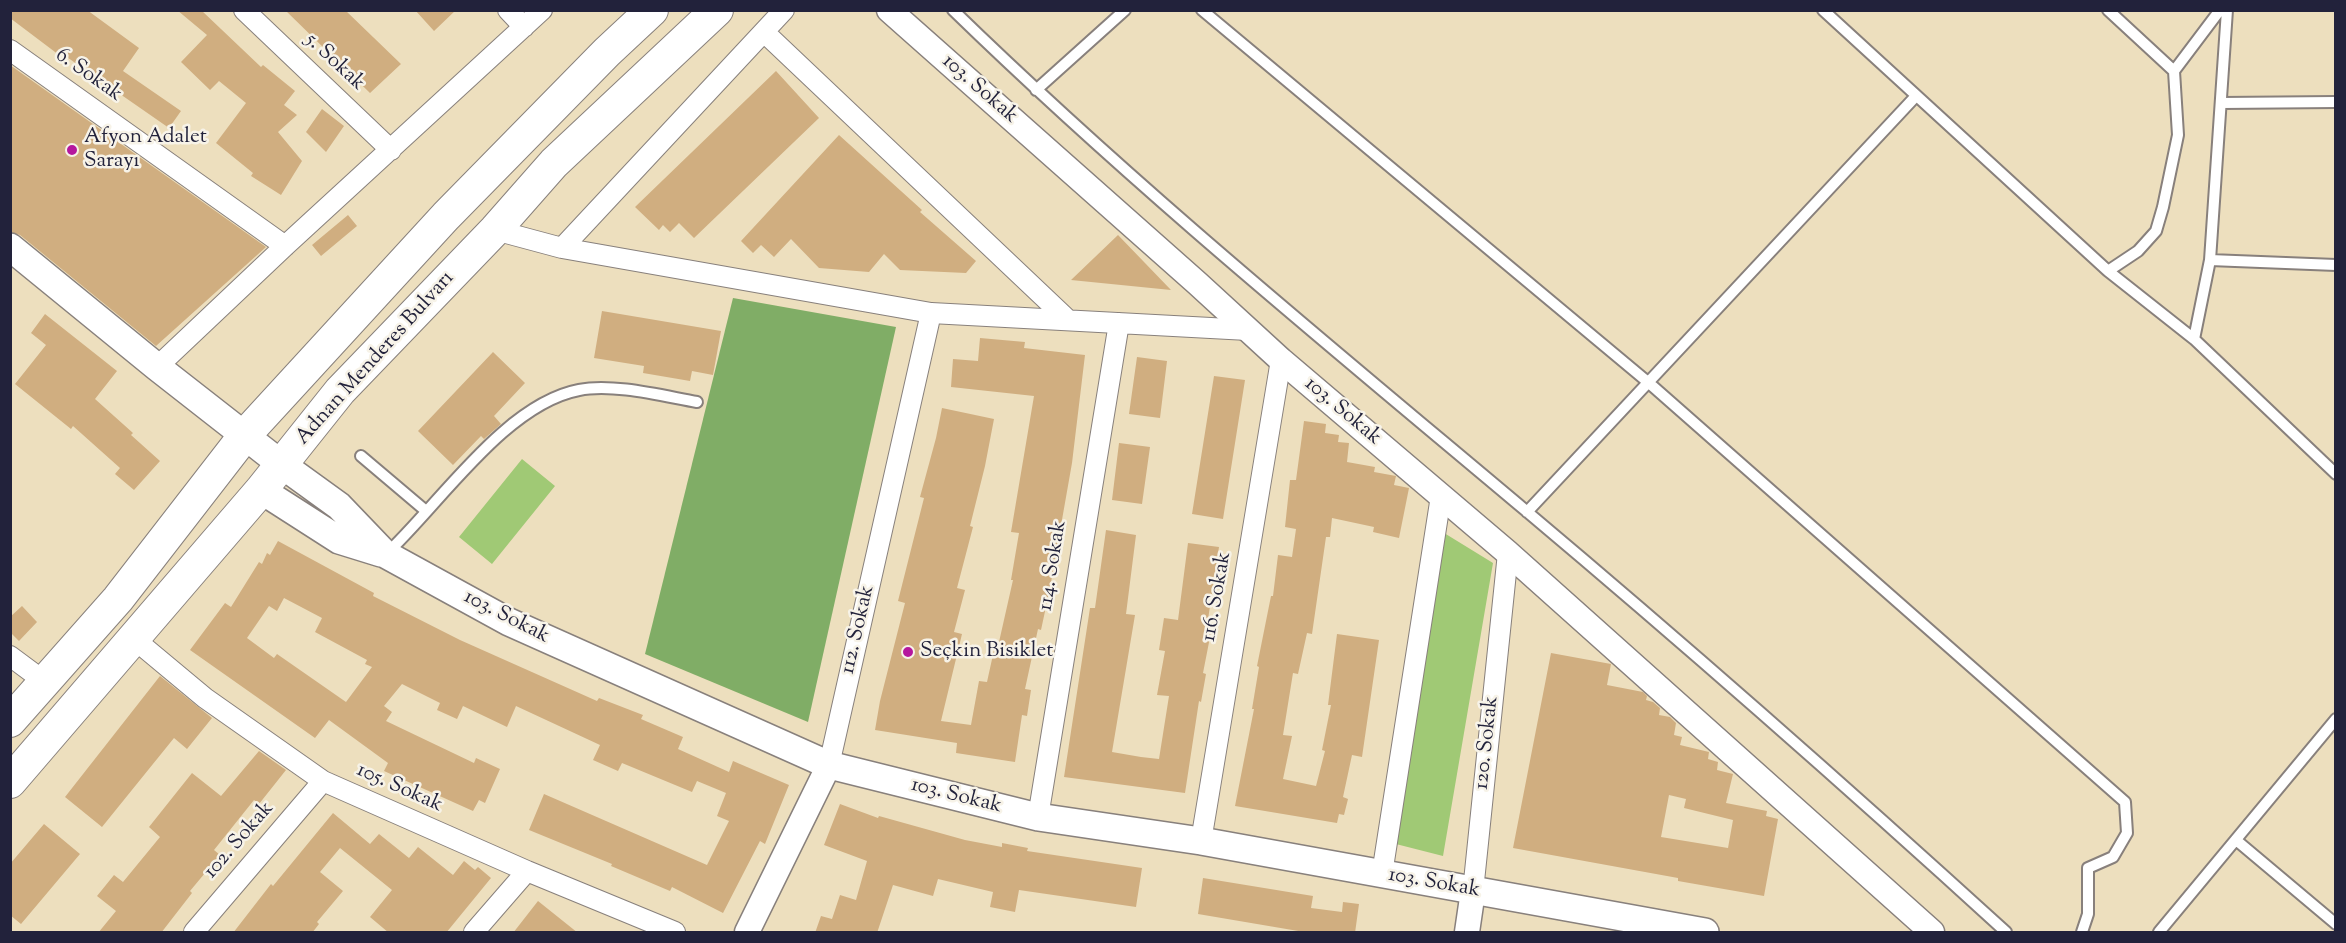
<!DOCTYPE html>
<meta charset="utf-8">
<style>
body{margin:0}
#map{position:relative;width:2346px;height:943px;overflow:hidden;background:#eddfbe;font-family:"Sorts Mill Goudy",serif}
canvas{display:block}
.frame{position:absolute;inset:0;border:12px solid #22223b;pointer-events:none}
</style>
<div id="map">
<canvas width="2346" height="943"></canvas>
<div class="frame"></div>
</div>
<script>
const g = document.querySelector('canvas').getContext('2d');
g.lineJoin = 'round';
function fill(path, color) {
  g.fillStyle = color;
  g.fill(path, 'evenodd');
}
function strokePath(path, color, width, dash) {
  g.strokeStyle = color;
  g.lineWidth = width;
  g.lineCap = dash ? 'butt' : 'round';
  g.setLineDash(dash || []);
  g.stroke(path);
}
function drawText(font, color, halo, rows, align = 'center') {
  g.font = font + ' "Sorts Mill Goudy",serif';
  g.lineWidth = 5;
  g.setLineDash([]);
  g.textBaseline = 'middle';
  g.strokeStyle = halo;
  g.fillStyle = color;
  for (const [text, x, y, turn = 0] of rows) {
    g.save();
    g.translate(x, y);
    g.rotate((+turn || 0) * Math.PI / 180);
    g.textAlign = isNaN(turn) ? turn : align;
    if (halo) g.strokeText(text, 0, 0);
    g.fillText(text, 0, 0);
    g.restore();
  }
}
const green = new Path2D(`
 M522,459L555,486L492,564L459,537Z
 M1436,528L1493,563L1443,856L1392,843Z`);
const forest = new Path2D(`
 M733,298L896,327L808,722L645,654Z`);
const building = new Path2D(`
 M10,10H87L139,48L123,71L181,111L169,128L61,53L59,55L10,18Z
 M177,10H201L261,67L263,65L295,91L284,105L297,115L278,132L302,161L281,195L251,176L253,173L216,143L246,103L219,81L210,90L181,62L207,35Z
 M285,10H345L401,64L370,93Z
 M415,10H456L434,31Z
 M10,65L266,247L156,346L20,235L10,232Z
 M776,71L819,118L694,238L679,223L670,232L663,225L659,230L635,207Z
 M322,109L344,126L326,152L306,132Z
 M839,135L922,210L920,212L976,261L966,273L900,270L884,254L869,272L819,268L791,239L774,257L761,245L753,253L741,241Z
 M348,215L357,226L321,256L312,245Z
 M1118,235L1171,290L1071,280Z
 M602,311L721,331L713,375L692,371L690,381L643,373L644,366L594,358Z
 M45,314L117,371L95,399L133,433L131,435L160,461L134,490L115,474L120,468L73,426L71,429L15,384L46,345L31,333Z
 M980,338L1025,342L1024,348L1085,355L1072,463L1050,588L1041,630L1038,629L1025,689L1031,690L1027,716L1022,715L1015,762L956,753L957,743L875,730L880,701L905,603L898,601L924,498L920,497L936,438L942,408L994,419L985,466L970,526L973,527L957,588L965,590L954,632L962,634L941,721L971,725L979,681L987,682L996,641L999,642L1013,580H1011L1019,533L1011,532L1034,396L951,387L953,359L978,361Z
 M493,352L525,383L494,416L501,424L484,439L481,436L453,465L418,431Z
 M1137,357L1167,361L1160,418L1129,414Z
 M1214,376L1245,380L1223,519L1192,514Z
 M1304,421L1326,424L1325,433L1339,435L1338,442L1349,443L1347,462L1375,467L1374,472L1396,476L1394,485L1409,488L1399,538L1373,532L1374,527L1332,518L1330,537H1326L1312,634L1307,633L1298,674L1293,673L1283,735L1292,736L1283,779L1316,786L1325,751L1322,750L1331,705H1328L1337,634L1379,640L1362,757L1352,755L1343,797L1348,799L1344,815L1339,814L1337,823L1235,806L1254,709H1252L1259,667L1257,666L1271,596H1273L1278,555L1292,557L1296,529L1285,527L1290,480H1296Z
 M1119,443L1150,447L1142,504L1112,500Z
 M1106,530L1136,535L1126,614L1135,615L1112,752L1141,757L1159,759L1169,696L1157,695L1165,651L1159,650L1164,618L1178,620L1188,543L1219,547L1207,626L1212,627L1203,673L1206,674L1201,702L1199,701L1185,793L1064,777L1090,608H1095Z
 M278,541L374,593L373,596L460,640L597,701L599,698L643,715L641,719L683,737L678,749L729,772L733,761L789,785L765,844L760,841L723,913L672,887L670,891L611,866L612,864L529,830L544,794L707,865L729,821L717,816L726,793L697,781L692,792L622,763L618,771L593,760L600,745L516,706L507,727L463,706L457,719L437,710L440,703L402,684L384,706L392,712L386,721L474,763L476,758L500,769L485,803L479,800L473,811L384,771L388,763L329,720L315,738L190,650L225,603L231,607L259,562L262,564L267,553L270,555ZM284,598L322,618L315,632L367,660L365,664L372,667L346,702L277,654L274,658L247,638L269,606L277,611Z
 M22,606L37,622L19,641L10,632V617Z
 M1551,653L1611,664L1607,685L1643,692L1647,696L1646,700L1653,702L1660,708L1659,715L1670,717L1676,723L1674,735L1682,737L1680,745L1709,752L1708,759L1718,762L1717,770L1733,774L1726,803L1767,811L1766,816L1778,819L1764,896L1678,881V878L1513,848ZM1669,795L1686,799L1684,808L1733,820L1728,848L1661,837Z
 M160,676L212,718L187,749L174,738L102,827L65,797Z
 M259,751L286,770L259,804L254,800L214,850L220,855L190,891L192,893L161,933H98L116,911L97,896L114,875L123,882L160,837L149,827L192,773L221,796Z
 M840,804L878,818L879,816L965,840L1002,847V843L1028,848L1027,851L1142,868L1136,907L1019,890L1015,912L990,907L993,892L938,879L933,896L893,885L877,933H815L821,916L832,919L840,895L856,900L867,861L824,845Z
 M333,813L370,844L379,834L409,858L418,847L453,875L464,861L475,870L478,867L491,878L446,933H389L370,917L392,890L340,848L320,872L343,891L317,922L319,924L312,933H233L271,884L273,886Z
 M44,824L80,854L21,924L10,915V864Z
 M1203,878L1313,896L1311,908L1342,912L1343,902L1359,904L1355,933H1310L1198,914Z
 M538,901L578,933H513Z`);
const service = new Path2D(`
 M953,10C1135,187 1331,347 1525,510C1688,647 1848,788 2006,932
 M1202,10L1649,383L2125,802L2127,833L2113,857L2088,868V914L2082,932
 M1823,10L2108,271L2138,251L2156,231L2163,207L2178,135L2174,71L2220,10
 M2108,10L2174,71
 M1036,90L1125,10
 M2221,103L2336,102
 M2210,260L2336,265
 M2108,271L2194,339L2336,474
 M2194,339L2210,260L2227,10
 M361,456L426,511
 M1527,512L1916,96
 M386,554C439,505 505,404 579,390C613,383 663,396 697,402
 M2236,840L2336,924
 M2159,932L2336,719`);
const minor = new Path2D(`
 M244,10L391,150
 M508,10L524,27
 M764,32L1068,320
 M10,50L285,246
 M495,230L562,248L931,313L1248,330
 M562,248L784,10
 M157,367L285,246L542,10
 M133,638L205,698L323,781L527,871L675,932
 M10,656L45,682
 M829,765L931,313
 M1038,817L1119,323
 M1201,841L1281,360
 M1382,874L1441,496
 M1473,891L1508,553
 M194,932L323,781
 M474,932L527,871`);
const tertiary = new Path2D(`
 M889,10L1197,283L1281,360L1508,553L1932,932
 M747,932L829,765
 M1467,932L1473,891`);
const secondary = new Path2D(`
 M10,247L157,367L281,464L339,506L385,554L509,622L829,765L1038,817L1201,841L1705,932
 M261,490L339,540L381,553`);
const primary = new Path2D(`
 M10,721L118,599L245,435L446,216L607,52L652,10
 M10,782L261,490L340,391L495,230L554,163L717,10`);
const markers = [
 [72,150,6,"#b5179e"],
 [908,652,6,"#b5179e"]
];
const streetNames = [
 ["5. Sokak",334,63,43],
 ["6. Sokak",88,76,35],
 ["103. Sokak",979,90,41],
 ["Adnan Menderes Bulvarı",376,359,-48],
 ["103. Sokak",1342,412,40],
 ["114. Sokak",1054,566,-81],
 ["116. Sokak",1218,597,-80],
 ["103. Sokak",506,618,27],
 ["112. Sokak",859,630,-77],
 ["120. Sokak",1488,743,-84],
 ["105. Sokak",399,789,24],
 ["103. Sokak",956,797,14],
 ["102. Sokak",240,841,-49],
 ["103. Sokak",1434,884,10]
];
const poiNames = [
 ["Afyon Adalet",84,138],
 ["Sarayı",84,162],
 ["Seçkin Bisiklet",920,652]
];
fill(green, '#a0c975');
fill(forest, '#80ad66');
fill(building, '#d0ae80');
strokePath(service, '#88807c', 14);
strokePath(minor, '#88807c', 22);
strokePath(tertiary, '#88807c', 27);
strokePath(secondary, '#88807c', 30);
strokePath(primary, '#88807c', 34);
strokePath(service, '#fff', 10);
strokePath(minor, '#fff', 20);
strokePath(tertiary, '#fff', 24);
strokePath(secondary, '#fff', 27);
strokePath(primary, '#fff', 32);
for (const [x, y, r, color] of markers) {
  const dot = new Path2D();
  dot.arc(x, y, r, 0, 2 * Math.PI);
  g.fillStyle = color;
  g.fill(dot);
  strokePath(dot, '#f7f3e8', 2);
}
drawText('21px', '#22223b', '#f7f3e8', streetNames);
drawText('21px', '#22223b', '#f7f3e8', poiNames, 'left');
</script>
